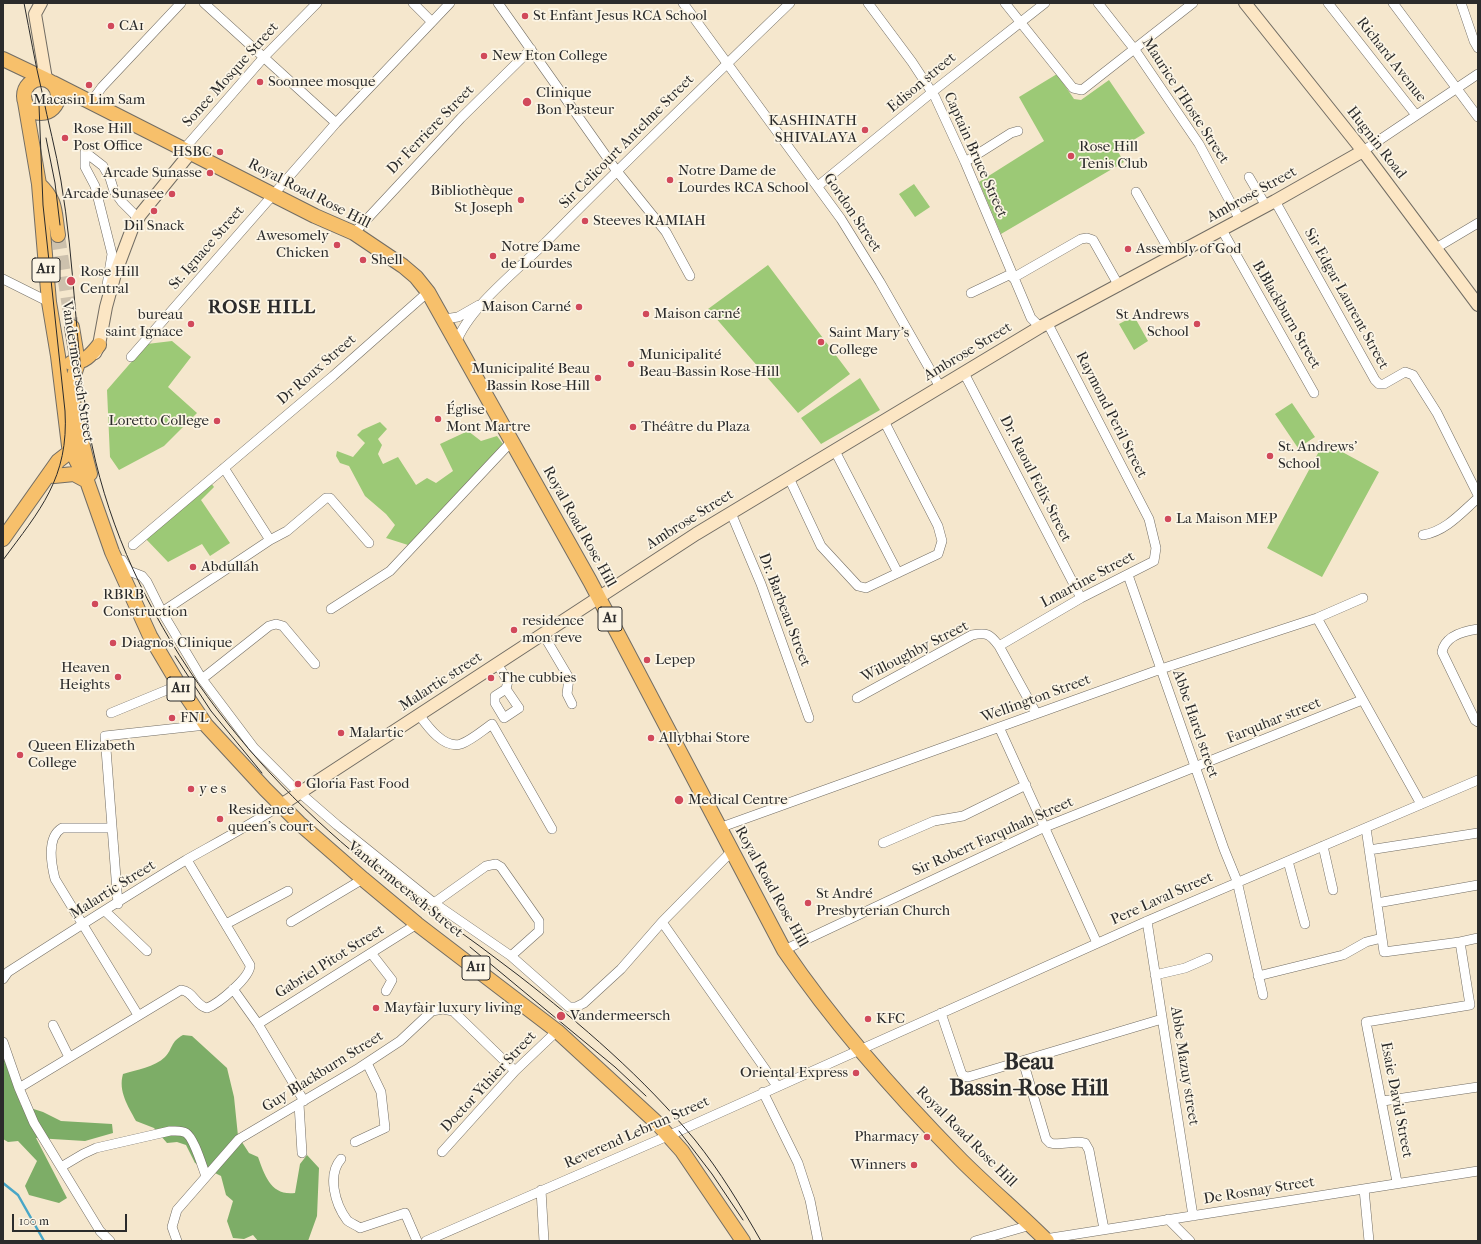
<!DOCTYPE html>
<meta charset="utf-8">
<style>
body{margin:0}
#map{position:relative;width:1481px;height:1244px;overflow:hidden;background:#f5e7cd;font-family:"IM FELL French Canon",serif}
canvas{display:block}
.frame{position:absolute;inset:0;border:4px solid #2b2b2b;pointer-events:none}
.scale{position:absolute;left:12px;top:1214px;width:115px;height:18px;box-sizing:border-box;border:2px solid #2b2b2b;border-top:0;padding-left:5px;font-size:12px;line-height:14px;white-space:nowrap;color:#2b2b2b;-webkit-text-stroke:3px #fcf5e5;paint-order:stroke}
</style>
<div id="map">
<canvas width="1481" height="1244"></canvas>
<div class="frame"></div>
<div class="scale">100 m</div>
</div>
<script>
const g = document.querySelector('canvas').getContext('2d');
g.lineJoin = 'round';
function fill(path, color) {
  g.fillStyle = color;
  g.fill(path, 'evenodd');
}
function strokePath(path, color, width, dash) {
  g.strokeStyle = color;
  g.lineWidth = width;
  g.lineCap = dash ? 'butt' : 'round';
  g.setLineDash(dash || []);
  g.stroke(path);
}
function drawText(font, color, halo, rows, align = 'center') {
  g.font = font + ' "IM FELL French Canon",serif';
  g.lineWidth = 3.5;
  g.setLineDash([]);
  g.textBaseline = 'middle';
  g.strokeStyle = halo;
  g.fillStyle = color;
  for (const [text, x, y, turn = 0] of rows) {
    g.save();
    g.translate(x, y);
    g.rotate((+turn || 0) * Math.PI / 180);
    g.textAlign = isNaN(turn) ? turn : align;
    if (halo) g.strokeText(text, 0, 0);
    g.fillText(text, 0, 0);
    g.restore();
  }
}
const green = new Path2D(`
 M1057,74L1074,99L1081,100L1109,80L1145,133L1117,150L1124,162L1001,234L979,182L1044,141L1019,97Z
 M914,184L930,207L915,217L899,194Z
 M768,265L850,374L798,413L708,309Z
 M1134,316L1148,341L1134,350L1119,324Z
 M172,341L191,357L168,387L197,413L164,446L119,470L110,457L107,390L147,344Z
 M860,378L880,410L821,444L801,418Z
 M1292,403L1315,437L1298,448L1275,414Z
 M380,422L387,429L378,439L382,445L378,454L383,464L398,457L416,485L427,478L436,483L453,471L440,444L468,431L481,441L497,436L503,444L408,545L386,538L395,525L386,514L365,496L349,466L340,463L336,456L337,451L353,457L365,443L357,435L362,430Z
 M1324,442L1379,472L1322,577L1267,548Z
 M211,483L214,487L201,500L230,543L210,556L202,544L168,562L145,538Z`);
const forest = new Path2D(`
 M183,1035L192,1036L227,1068L234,1097L238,1136L249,1153L258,1157C265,1176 271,1196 295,1193L300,1164L307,1155L319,1168L317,1216L308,1241H258L253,1235L244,1239L233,1238L227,1221L233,1201L226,1195L221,1176L195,1163L186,1145L177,1142L167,1143L154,1128L136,1121C128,1106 118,1091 123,1074C136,1070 155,1067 165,1057C173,1049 170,1042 183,1035Z
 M3,1056L21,1105L43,1112L61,1121L112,1124L113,1133L85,1141L36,1138L67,1198L59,1203L29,1195L25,1186L37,1161L18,1141L8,1142L3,1139Z`);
const stream = new Path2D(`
 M3,1183L18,1195L44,1241`);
const primaryTunnel = new Path2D(`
 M58,235L72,327`);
const street = new Path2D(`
 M204,3L336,123
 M413,3L432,22
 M498,3L616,170L666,232L690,276
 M683,3L841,219L880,282L940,387
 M868,3L912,62L935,97L965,162L1031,318L1040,327
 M1005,3L1073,88L1082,90L1193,3
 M1098,3L1135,50L1199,144L1240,220
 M1328,3L1416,115
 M1393,3L1478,117
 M1461,3L1474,41L1478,48
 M91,102L102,87L181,3
 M184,149L264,57L317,3
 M1363,151L1478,74
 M965,162L1011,133L1018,131
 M1249,177L1266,206
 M818,186L936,89L1045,3
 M1136,192L1173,257
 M1275,201L1375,380L1379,384H1384L1405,372L1413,375L1437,413L1478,495
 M1222,230L1314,393
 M354,233L461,118L531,49
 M1436,248L1478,223
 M1013,278L1081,239L1087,238L1093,240L1119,286
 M3,279L49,302
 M107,285L112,254L95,186L85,167V152L103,166L110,178L114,191L122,202L138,218
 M971,293L1011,274
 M444,319L458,317L479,305
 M456,343C469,307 520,268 547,241C626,161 708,82 790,3
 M131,357L336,123L450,3
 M964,373L1081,598
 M835,451L898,573
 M224,468L270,540
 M789,478L821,546L858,586L866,588L938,554L942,541L938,526L884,421
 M731,513L761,584L809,718
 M1423,535C1446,531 1461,513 1478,498
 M133,545L333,376L428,292
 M122,560L129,571L142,576L147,582L162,612L202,679L254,748L292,786L337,825L434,903L511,956L569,1007H576L584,1003L621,969L662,922L731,852
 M1128,575L1224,849L1237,881L1263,995
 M331,609L390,571L511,442
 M162,612L270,540L287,531L326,498H330L369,543
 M1317,618L1421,804
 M1478,629C1463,631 1445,636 1442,652L1475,720L1478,722
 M543,634L569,678L567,694L572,704
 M999,646L1081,598L1154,561L1156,548L1149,519L1048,324
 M497,664L508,681L506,689L495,696V703L504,718L519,708L506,689
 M202,679L269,626L276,624L283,626L315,664
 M857,698L972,635C987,632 990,634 999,646L1036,713
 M111,713L179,685
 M420,716C428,727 444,749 461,744C472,740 483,730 492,724L552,829
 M999,727L1097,943
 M112,828H62C47,837 51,863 55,879L138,1015
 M719,828L1161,669L1317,618L1363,598
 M1366,828L1384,952L1460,942L1478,938
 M883,843L934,821L963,816L1026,785
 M1323,846L1333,890
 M1369,850L1478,833
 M1288,861L1305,924
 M434,903L486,866L496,864L501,867L539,921V931L511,956
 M1377,903L1478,885
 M118,904L105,736L206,725
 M105,911L147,951
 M1147,921L1193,1216
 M291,922L363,879
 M662,922L777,1086
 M226,924L288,891
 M784,950L1045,827L1362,700
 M371,953L392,980L386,991
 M1155,975L1185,968L1208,958
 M1258,976L1343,955L1366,942L1382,938
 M3,979L8,972C67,934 126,896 186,860C218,842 250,825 281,805
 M233,989L258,1024L304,1101
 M941,1013L961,1072L963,1076L968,1077L1162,1019
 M258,1024L417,924
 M53,1025L69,1057
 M3,1042L19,1088L34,1123L100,1231L110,1241
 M1023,1061L1046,1139L1050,1143C1061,1146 1074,1140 1085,1143L1089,1150L1104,1229
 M19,1088L181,990C193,991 196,1006 207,1008C218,1004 251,977 250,965L187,860
 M763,1092L798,1163L810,1200L818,1241
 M1383,1101L1478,1087
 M299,1104L302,1153
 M355,1142L385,1128L381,1092L367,1063
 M442,1152L515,1071L557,1031
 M341,1159C327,1175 335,1204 347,1220C350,1223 356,1225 360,1228L405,1213L417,1241
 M61,1167L83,1154L96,1148L170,1131C175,1131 181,1130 186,1133C194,1138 202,1166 206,1176
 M1397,1182L1366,1022L1470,1005L1460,942
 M1364,1189L1369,1241
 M541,1190L544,1241
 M1168,1219L1190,1241
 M1045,1239L1478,1171
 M177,1241L172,1227L177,1210L239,1139L359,1068L400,1041L432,1011L443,1009L453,1011L515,1071
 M426,1241L679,1131L1147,921L1478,780
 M975,1241L1031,1225`);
const secondary = new Path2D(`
 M41,3L35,14L46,79
 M1245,3L1363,151L1478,305
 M95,353L99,345L106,307L115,274L132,229L140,215L191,152
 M281,805L696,534L1040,327L1275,201L1363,151`);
const primary = new Path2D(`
 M3,59L45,79
 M24 96a17 17 0 1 1 34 0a17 17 0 1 1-34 0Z
 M53,83L315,216L354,233L403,266L416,277L428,292L590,581L784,950C835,1025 897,1095 961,1160C989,1188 1019,1213 1047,1241
 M25,102L39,184L49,302L58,356L69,446L87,481L112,552L150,636L179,685L206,725L265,789L299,823L363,879L417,924L557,1031L657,1123L682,1151L743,1241
 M39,184C57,201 54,211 58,235
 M72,327L78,363L71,384L75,415L90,474
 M71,363C84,363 91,355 99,345
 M54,476L74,474L87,481
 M3,539L58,461L67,454L82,455`);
const tram = new Path2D(`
 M24,3C30,33 35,63 42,92C48,122 56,151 61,181C75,263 75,348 89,430C120,601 232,754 365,862C415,901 468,936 518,975C581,1024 644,1078 695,1140C720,1171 741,1206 761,1241
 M46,138L55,183L60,225
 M3,560C40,510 69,478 65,411L43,205L39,105
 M175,656L211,711L262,773
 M470,947L615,1067L646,1096
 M679,1131L712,1174L743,1220`);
const markers = [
 [525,16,4,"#d1495b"],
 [111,26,4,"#d1495b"],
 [484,56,4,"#d1495b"],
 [260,82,4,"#d1495b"],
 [89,85,4,"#d1495b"],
 [527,102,5,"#d1495b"],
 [865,130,4,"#d1495b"],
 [65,138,4,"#d1495b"],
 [220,152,4,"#d1495b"],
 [1071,156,4,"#d1495b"],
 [210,173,4,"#d1495b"],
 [670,180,4,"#d1495b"],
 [172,194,4,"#d1495b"],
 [521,200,4,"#d1495b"],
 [154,211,4,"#d1495b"],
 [585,221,4,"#d1495b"],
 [337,245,4,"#d1495b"],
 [1128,249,4,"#d1495b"],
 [493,256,4,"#d1495b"],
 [363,260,4,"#d1495b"],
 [71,281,5,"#d1495b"],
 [579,307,4,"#d1495b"],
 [646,314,4,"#d1495b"],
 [191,324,4,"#d1495b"],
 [1197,324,4,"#d1495b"],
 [821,342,4,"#d1495b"],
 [631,364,4,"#d1495b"],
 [598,378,4,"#d1495b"],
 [438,419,4,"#d1495b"],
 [217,421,4,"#d1495b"],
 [633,427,4,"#d1495b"],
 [1270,456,4,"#d1495b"],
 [1168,519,4,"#d1495b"],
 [193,567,4,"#d1495b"],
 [95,604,4,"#d1495b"],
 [514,630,4,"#d1495b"],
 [113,643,4,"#d1495b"],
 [647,660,4,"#d1495b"],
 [118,677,4,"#d1495b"],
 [491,678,4,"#d1495b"],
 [172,718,4,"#d1495b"],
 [341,733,4,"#d1495b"],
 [651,738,4,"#d1495b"],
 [20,755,4,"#d1495b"],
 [298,784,4,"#d1495b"],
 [191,789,4,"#d1495b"],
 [679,800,5,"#d1495b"],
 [220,819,4,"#d1495b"],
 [808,903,4,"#d1495b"],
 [376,1008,4,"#d1495b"],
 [561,1016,5,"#d1495b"],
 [868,1019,4,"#d1495b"],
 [856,1073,4,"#d1495b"],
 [927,1137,4,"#d1495b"],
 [914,1165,4,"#d1495b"]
];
const shields = [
 [46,270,28],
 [610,619,24],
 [181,689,28],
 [476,968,28]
];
const shieldNames = [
 ["A11",46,270],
 ["A1",610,619],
 ["A11",181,689],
 ["A11",476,968]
];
const poiNames = [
 ["St Enfant Jesus RCA School",533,16],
 ["CA1",119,26],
 ["New Eton College",492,56],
 ["Soonnee mosque",268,82],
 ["Clinique",536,93],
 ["Bon Pasteur",536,110],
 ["Macasin Lim Sam",89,100,"center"],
 ["KASHINATH",857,121,"right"],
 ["SHIVALAYA",857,138,"right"],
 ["Rose Hill",73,129],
 ["Post Office",73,146],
 ["Rose Hill",1079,147],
 ["Tenis Club",1079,164],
 ["HSBC",212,152,"right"],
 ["Notre Dame de",678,171],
 ["Lourdes RCA School",678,188],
 ["Arcade Sunasse",202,173,"right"],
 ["Bibliothèque",513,191,"right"],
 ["St Joseph",513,208,"right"],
 ["Arcade Sunasee",164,194,"right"],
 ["Steeves RAMIAH",593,221],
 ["Dil Snack",154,226,"center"],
 ["Awesomely",329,236,"right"],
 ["Chicken",329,253,"right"],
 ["Notre Dame",501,247],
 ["de Lourdes",501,264],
 ["Assembly of God",1136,249],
 ["Shell",371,260],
 ["Rose Hill",80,272],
 ["Central",80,289],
 ["Maison Carné",571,307,"right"],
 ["Maison carné",654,314],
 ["bureau",183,315,"right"],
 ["saint Ignace",183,332,"right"],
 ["St Andrews",1189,315,"right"],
 ["School",1189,332,"right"],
 ["Saint Mary's",829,333],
 ["College",829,350],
 ["Municipalité",639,355],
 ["Beau-Bassin Rose-Hill",639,372],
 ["Municipalité Beau",590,369,"right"],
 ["Bassin Rose-Hill",590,386,"right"],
 ["Église",446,410],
 ["Mont Martre",446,427],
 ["Loretto College",209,421,"right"],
 ["Théâtre du Plaza",641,427],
 ["St. Andrews'",1278,447],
 ["School",1278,464],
 ["La Maison MEP",1176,519],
 ["Abdullah",201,567],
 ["RBRB",103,595],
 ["Construction",103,612],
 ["residence",522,621],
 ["mon reve",522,638],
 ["Diagnos Clinique",121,643],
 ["Lepep",655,660],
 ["Heaven",110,668,"right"],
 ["Heights",110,685,"right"],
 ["The cubbies",499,678],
 ["FNL",180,718],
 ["Malartic",349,733],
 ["Allybhai Store",659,738],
 ["Queen Elizabeth",28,746],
 ["College",28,763],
 ["Gloria Fast Food",306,784],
 ["y e s",199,789],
 ["Medical Centre",688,800],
 ["Residence",228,810],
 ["queen's court",228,827],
 ["St André",816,894],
 ["Presbyterian Church",816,911],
 ["Mayfair luxury living",384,1008],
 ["Vandermeersch",570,1016],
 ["KFC",876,1019],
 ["Oriental Express",848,1073,"right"],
 ["Pharmacy",919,1137,"right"],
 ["Winners",906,1165,"right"]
];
const streetNames = [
 ["Richard Avenue",1391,60,52],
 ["Sonee Mosque Street",231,75,-48],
 ["Edison street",922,83,-40],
 ["Maurice I'Hoste Street",1185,101,57],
 ["Dr Ferriere Street",431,130,-46],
 ["Sir Celicourt Antelme Street",627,142,-45],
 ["Hugnin Road",1376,143,52],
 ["Captain Bruce Street",975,155,66],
 ["Royal Road Rose Hill",309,194,27],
 ["Ambrose Street",1252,195,-29],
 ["Gordon Street",852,213,56],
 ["St. Ignace Street",207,248,-49],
 ["Sir Edgar Laurent Street",1346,299,61],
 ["B.Blackburn Street",1286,315,60],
 ["Ambrose Street",968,352,-31],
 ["Dr Roux Street",317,370,-41],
 ["Vandermeersch Street",77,372,81],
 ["Raymond Peril Street",1111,415,63],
 ["Dr. Raoul Felix Street",1035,479,63],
 ["Ambrose Street",690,520,-32],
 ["Royal Road Rose Hill",579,527,61],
 ["Lmartine Street",1088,580,-28],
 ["Dr. Barbeau Street",784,610,69],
 ["Willoughby Street",915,652,-27],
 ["Malartic street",441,682,-33],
 ["Wellington Street",1036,699,-20],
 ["Farquhar street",1274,721,-22],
 ["Abbe Harel street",1195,724,71],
 ["Sir Robert Farquhah Street",993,837,-24],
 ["Royal Road Rose Hill",771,887,61],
 ["Malartic Street",113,890,-32],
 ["Vandermeersch Street",405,890,39],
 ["Pere Laval Street",1162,899,-24],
 ["Gabriel Pitot Street",330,962,-32],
 ["Abbe Mazuy street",1184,1066,81],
 ["Guy Blackburn Street",323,1072,-32],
 ["Doctor Ythier Street",489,1082,-47],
 ["Esaie David Street",1396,1100,79],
 ["Reverend Lebrun Street",637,1133,-24],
 ["Royal Road Rose Hill",966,1137,45],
 ["De Rosnay Street",1259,1191,-9]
];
const districtNames = [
 ["ROSE HILL",262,308]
];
const townNames = [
 ["Beau",1029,1063],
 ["Bassin-Rose Hill",1029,1089]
];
fill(green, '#9cc976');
fill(forest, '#7dad67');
strokePath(stream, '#48a6c7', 2.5);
strokePath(primaryTunnel, '#cdc1ad', 14, [14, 7]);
strokePath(street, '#726d64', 10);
strokePath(secondary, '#726d64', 14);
strokePath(primary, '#726d64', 16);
strokePath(street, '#fff', 9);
strokePath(secondary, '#fce6c4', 12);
strokePath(primary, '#f7c06b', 14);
strokePath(tram, '#2b2b2b', 1);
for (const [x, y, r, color] of markers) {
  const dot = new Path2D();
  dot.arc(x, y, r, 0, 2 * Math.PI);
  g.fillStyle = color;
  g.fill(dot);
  strokePath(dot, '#fcf5e5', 1.5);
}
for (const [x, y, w] of shields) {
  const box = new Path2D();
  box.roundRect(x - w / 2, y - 12, w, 24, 3);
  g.fillStyle = '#fcf5e5';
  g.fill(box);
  strokePath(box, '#2b2b2b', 1);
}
drawText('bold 14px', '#2b2b2b', null, shieldNames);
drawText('15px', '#2b2b2b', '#fcf5e5', poiNames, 'left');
drawText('15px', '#2b2b2b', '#fcf5e5', streetNames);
g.letterSpacing = '1px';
drawText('bold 19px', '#2b2b2b', '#fcf5e5', districtNames);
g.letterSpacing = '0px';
drawText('bold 23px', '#2b2b2b', '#fcf5e5', townNames);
</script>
